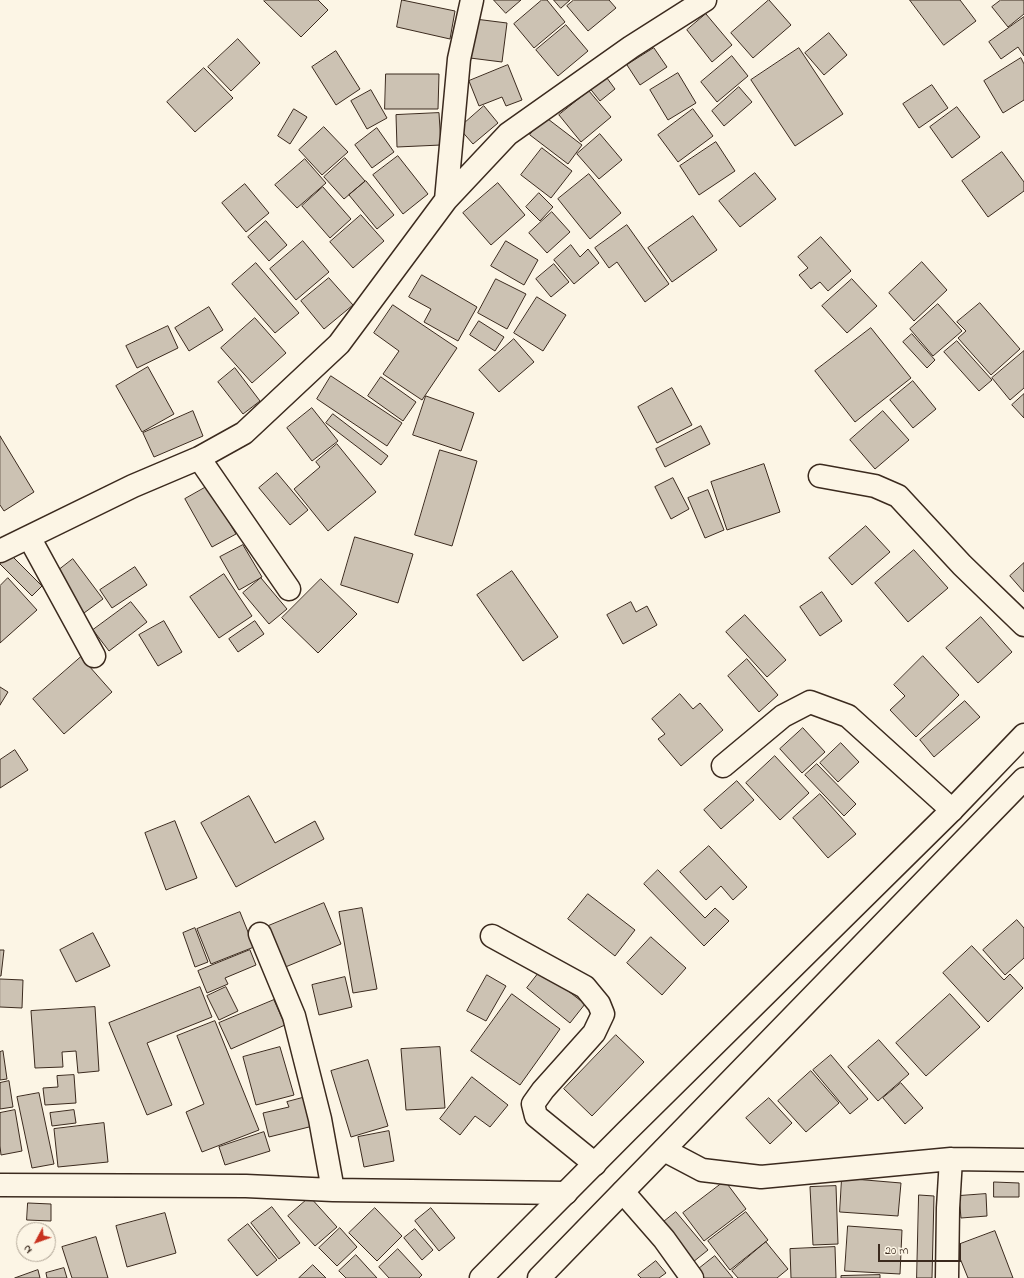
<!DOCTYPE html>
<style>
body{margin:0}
#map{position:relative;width:1024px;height:1278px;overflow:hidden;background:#fcf5e5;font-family:"Indie Flower",sans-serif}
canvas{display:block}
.north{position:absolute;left:16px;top:1222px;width:40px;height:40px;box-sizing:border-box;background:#fcf5e5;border:1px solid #afa495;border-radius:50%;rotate:229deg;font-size:11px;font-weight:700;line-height:16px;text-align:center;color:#3b2a1e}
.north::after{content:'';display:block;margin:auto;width:14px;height:18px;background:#c8321e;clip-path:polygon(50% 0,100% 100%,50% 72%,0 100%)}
.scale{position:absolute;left:878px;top:1244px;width:83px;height:18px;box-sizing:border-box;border:2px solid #3b2a1e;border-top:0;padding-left:5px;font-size:12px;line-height:14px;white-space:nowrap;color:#3b2a1e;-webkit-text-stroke:3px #fcf5e5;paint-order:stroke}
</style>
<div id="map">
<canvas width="1024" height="1278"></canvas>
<div class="north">N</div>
<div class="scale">20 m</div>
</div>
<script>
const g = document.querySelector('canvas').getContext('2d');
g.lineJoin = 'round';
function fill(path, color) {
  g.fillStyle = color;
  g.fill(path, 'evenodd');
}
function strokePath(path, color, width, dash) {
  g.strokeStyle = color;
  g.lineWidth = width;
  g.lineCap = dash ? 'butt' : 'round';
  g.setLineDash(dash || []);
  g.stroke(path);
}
const building = new Path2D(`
 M265,0H318L328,10L301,37L264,1Z
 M402,0L455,11L450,39L397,27Z
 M494,0H521L506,13Z
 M542,0H547L565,22L534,48L514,24Z
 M554,0H570L561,8Z
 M574,0H609L616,8L588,31L567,6Z
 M769,0L791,25L753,58L731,33Z
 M910,0H960L976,21L944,45Z
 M1001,0H1024V14L1008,27L992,7Z
 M706,14L732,45L712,62L687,30Z
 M1024,17V56L1018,47L1001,59L989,42Z
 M475,19L507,23L502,62L470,58Z
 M566,25L588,51L558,76L536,50Z
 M829,33L847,55L824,75L805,53Z
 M238,39L260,63L231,91L208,67Z
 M654,48L667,67L640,85L627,65Z
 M799,48L843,114L795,146L751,80Z
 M336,51L360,89L336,105L312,67Z
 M732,56L748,76L717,102L701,82Z
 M1021,58L1024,64V100L1003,113L984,81Z
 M508,65L522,100L506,106L502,97L479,106L469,81Z
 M204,68L233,98L195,132L167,102Z
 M678,73L696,103L668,120L650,90Z
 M386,74H439L438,109H385Z
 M604,74L615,89L600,101L588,86Z
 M932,85L948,108L919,128L903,104Z
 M739,87L752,102L724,126L712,111Z
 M371,90L387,118L367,129L351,101Z
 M589,91L611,117L581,142L559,115Z
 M484,106L498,123L473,144L459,128Z
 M957,107L980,137L952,158L930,127Z
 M294,109L307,117L290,144L278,136Z
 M693,109L713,136L678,162L658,135Z
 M439,113L441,145L397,147L396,115Z
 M544,116L582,145L568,164L530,135Z
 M324,127L348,152L322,175L299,150Z
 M377,128L394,152L372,168L355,145Z
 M600,134L622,160L599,179L577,154Z
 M716,142L735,171L699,195L680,166Z
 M542,148L572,171L551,198L521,175Z
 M1002,152L1024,182V191L988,217L962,181Z
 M398,156L428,194L403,214L373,175Z
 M345,158L365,181L344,199L324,177Z
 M305,159L326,183L297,208L275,185Z
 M755,173L776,199L740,227L719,201Z
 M589,174L621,213L590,239L558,199Z
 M366,181L394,215L377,229L349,195Z
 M498,183L525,215L491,245L463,213Z
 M245,184L269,213L246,232L222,203Z
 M323,187L351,219L330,238L302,206Z
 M539,193L553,207L540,221L526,207Z
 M552,212L570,232L547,253L529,233Z
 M361,215L384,241L353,268L330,242Z
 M693,216L717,250L672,282L648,248Z
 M266,221L287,245L269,261L248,237Z
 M627,225L669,284L645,302L617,262L609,268L595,248Z
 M821,237L851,271L828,291L820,282L811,289L799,275L808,268L798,257Z
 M303,241L329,272L296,300L270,269Z
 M506,241L538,260L524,285L491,266Z
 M571,245L580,257L588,249L599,263L574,284L554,260Z
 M922,262L947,290L914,321L889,293Z
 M256,263L299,313L275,333L232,284Z
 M554,264L569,282L551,297L536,279Z
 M422,275L477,307L458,341L424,322L431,309L409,297Z
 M329,278L353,305L324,329L301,301Z
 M496,279L526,294L507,329L478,313Z
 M852,279L877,306L847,333L822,306Z
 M537,297L566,315L543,351L514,333Z
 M980,303L1020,349L991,375L958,338L966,331L957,322Z
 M938,304L962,331L933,356L910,329Z
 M393,305L457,348L422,400L383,374L399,351L374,333Z
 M209,307L223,330L189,351L175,328Z
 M255,318L286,353L252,383L221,348Z
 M479,321L504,337L495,351L470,335Z
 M168,326L178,348L137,368L126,346Z
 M871,328L911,378L855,422L815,371Z
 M912,334L935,360L927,368L903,342Z
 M514,339L534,362L499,392L479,370Z
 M957,341L992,380L979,391L944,352Z
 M1024,351V388L1010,400L992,378Z
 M148,367L174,414L142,432L116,386Z
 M235,368L260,401L243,414L218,382Z
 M331,376L402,423L387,446L317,399Z
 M381,377L416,402L403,421L368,396Z
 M913,381L936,409L913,428L890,400Z
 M672,388L692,425L657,443L638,407Z
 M1024,394V418L1012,405Z
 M426,396L474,413L461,451L413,435Z
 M312,408L338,441L312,461L287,428Z
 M193,411L203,436L154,457L143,433Z
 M883,411L909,440L875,469L850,440Z
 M333,414L388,456L381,465L326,423Z
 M701,426L710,444L665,467L656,449Z
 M0,436L34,492L4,511L0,505Z
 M337,444L376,492L328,531L294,489L320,467L316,462Z
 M440,450L477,461L452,546L415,535Z
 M764,464L780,512L727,530L711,482Z
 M277,473L308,510L290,525L259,488Z
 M673,478L689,509L671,519L655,487Z
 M208,486L236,534L212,547L185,499Z
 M708,490L724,530L705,538L688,498Z
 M866,526L890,552L852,585L829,558Z
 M355,537L413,554L398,603L341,585Z
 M243,545L262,577L239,590L220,557Z
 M914,550L948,588L908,622L875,583Z
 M8,552L42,586L32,596L0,564V560Z
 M73,559L103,599L84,613L55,573Z
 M1024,563V592L1010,576Z
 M135,567L147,585L112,608L100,590Z
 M512,571L558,637L523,661L477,595Z
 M224,574L252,616L219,638L190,597Z
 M8,578L37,610L0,643V586Z
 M261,578L287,609L269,624L243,593Z
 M321,579L357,614L318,653L282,618Z
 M822,592L842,621L820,636L800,607Z
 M131,602L147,622L109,651L93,630Z
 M631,602L636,612L647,606L657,625L623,644L607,615Z
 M745,615L786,660L767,677L726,632Z
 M981,617L1012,652L978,683L946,648Z
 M164,621L182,652L158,666L139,635Z
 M255,621L264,634L238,652L229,639Z
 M923,656L959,695L916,737L890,710L905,696L894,685Z
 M81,657L112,692L64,734L33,699Z
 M747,659L778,695L759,712L728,676Z
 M0,687L8,692L0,705Z
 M680,694L693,709L700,703L723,730L681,766L658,739L665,734L652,719Z
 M965,701L980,717L934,757L920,740Z
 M803,728L825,752L802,773L780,749Z
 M841,743L859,762L838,782L820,763Z
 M15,750L28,770L0,788V760Z
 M775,756L809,793L780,820L746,783Z
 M817,764L856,804L844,816L805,775Z
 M737,781L754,800L721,829L704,810Z
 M820,794L856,834L828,858L793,818Z
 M249,796L275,843L315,821L324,839L236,887L201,823Z
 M175,821L197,878L166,890L145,833Z
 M709,846L747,887L733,900L721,886L706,900L680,872Z
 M658,870L705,918L715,908L729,921L704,946L644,884Z
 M588,894L635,930L615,956L568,919Z
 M324,903L341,944L283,968L266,927Z
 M362,908L377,989L353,993L339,912Z
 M240,912L254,947L211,964L197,929Z
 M1017,920L1024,928V958L1005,975L983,950Z
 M195,928L208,962L195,967L183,933Z
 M93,933L110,966L76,982L60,950Z
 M651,937L686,968L662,995L627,963Z
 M972,946L1004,980L1010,974L1023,988L988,1022L943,973Z
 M0,950H4L1,976H0Z
 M250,950L256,965L225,978L228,984L207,993L198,971Z
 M541,970L585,1004L570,1023L527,988Z
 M487,975L506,986L486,1021L467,1011Z
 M345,977L352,1007L319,1015L312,985Z
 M0,979L23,980L22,1008L0,1007Z
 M200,987L212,1017L147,1043L172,1105L147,1115L109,1023Z
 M226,987L238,1011L219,1020L207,996Z
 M512,994L560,1029L520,1085L471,1051Z
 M950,994L980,1027L926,1076L896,1043Z
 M274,1000L285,1025L231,1049L219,1023Z
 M95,1007L99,1071L78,1073L76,1051L62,1052L63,1067L35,1068L31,1011Z
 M215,1021L259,1130L202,1152L186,1112L204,1104L177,1036Z
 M616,1035L644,1062L592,1116L564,1089Z
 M879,1040L909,1074L878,1101L848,1067Z
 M280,1047L294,1095L256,1105L243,1057Z
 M440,1047L445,1108L406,1110L401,1049Z
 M3,1051L7,1079L0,1080V1052Z
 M831,1055L868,1099L850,1114L813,1070Z
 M368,1060L388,1126L351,1137L331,1071Z
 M811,1071L839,1103L806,1132L778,1101Z
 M74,1075L76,1103L45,1105L43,1088L58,1087L57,1076Z
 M472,1077L508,1105L490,1127L475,1116L460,1135L440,1119Z
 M9,1081L13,1107L0,1109V1083Z
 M901,1083L923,1108L905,1124L883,1098Z
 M39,1093L54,1164L32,1168L17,1097Z
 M306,1097L313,1126L269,1137L263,1113L289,1107L287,1102Z
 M769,1098L792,1123L770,1144L746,1118Z
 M15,1110L22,1151L1,1155L0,1146V1113Z
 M74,1110L76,1123L52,1126L50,1113Z
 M104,1123L108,1162L58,1167L54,1129Z
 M389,1131L394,1161L364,1167L358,1137Z
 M264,1132L270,1151L225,1165L219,1147Z
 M842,1178L901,1183L898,1216L840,1212Z
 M725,1181L746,1209L704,1241L683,1213Z
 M994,1182L1019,1183V1197H994Z
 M836,1186L838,1244L813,1245L810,1187Z
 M986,1194L987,1216L961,1218L959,1196Z
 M919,1195L934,1196L932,1278H917Z
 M310,1197L337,1227L315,1246L288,1216Z
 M28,1203L51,1204V1221L27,1220Z
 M272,1207L300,1243L279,1259L251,1223Z
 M375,1208L402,1236L377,1261L349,1233Z
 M431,1208L455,1238L439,1251L415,1221Z
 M676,1212L708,1250L693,1262L661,1224Z
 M746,1212L768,1240L730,1270L708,1241Z
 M165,1213L176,1253L127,1267L116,1226Z
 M248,1224L277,1260L257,1276L228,1240Z
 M848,1226L902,1230L900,1274L845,1271Z
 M340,1228L357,1247L337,1266L319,1248Z
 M415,1229L433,1250L422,1260L404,1238Z
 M995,1231L1013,1278H968L955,1246Z
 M96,1237L108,1278H72L62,1247Z
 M766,1242L788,1269L777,1278H738L732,1271Z
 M835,1247L836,1278H791L790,1249Z
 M398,1249L422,1275L419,1278H389L379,1267Z
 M356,1255L377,1278H346L339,1271Z
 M715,1256L733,1278H702L696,1271Z
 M656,1261L666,1273L659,1278H641L638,1275Z
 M313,1265L326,1278H299Z
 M64,1268L67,1278H47L46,1273Z
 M38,1270L40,1278H15Z
 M880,1275V1278H841V1276Z`);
const minor = new Path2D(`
 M446,200L459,59L472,0
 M199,458L289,589
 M820,476L875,486L898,496L962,565L1024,625
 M29,537L94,656
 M0,551L133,486L199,458L244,433L339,344L446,200L508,134L631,47L705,0
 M723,766L783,716L810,702L848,716L952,810
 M260,934L294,1016L320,1119L333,1190
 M492,936L585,987L599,1004L603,1014L594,1033L543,1090L533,1104L536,1116L595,1164
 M664,1150L702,1170L761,1177L951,1159L1024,1160
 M0,1185L246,1186L333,1190L566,1193
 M623,1192L664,1239L692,1278
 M947,1278L948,1208L951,1159`);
const major = new Path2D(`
 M481,1278L627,1131L952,810L1024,735
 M539,1278L1024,779`);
fill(building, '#ccc2b3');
strokePath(building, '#3b2a1e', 1);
strokePath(minor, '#3b2a1e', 25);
strokePath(major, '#3b2a1e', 25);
strokePath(minor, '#fcf5e5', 22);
strokePath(major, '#fcf5e5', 22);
</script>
